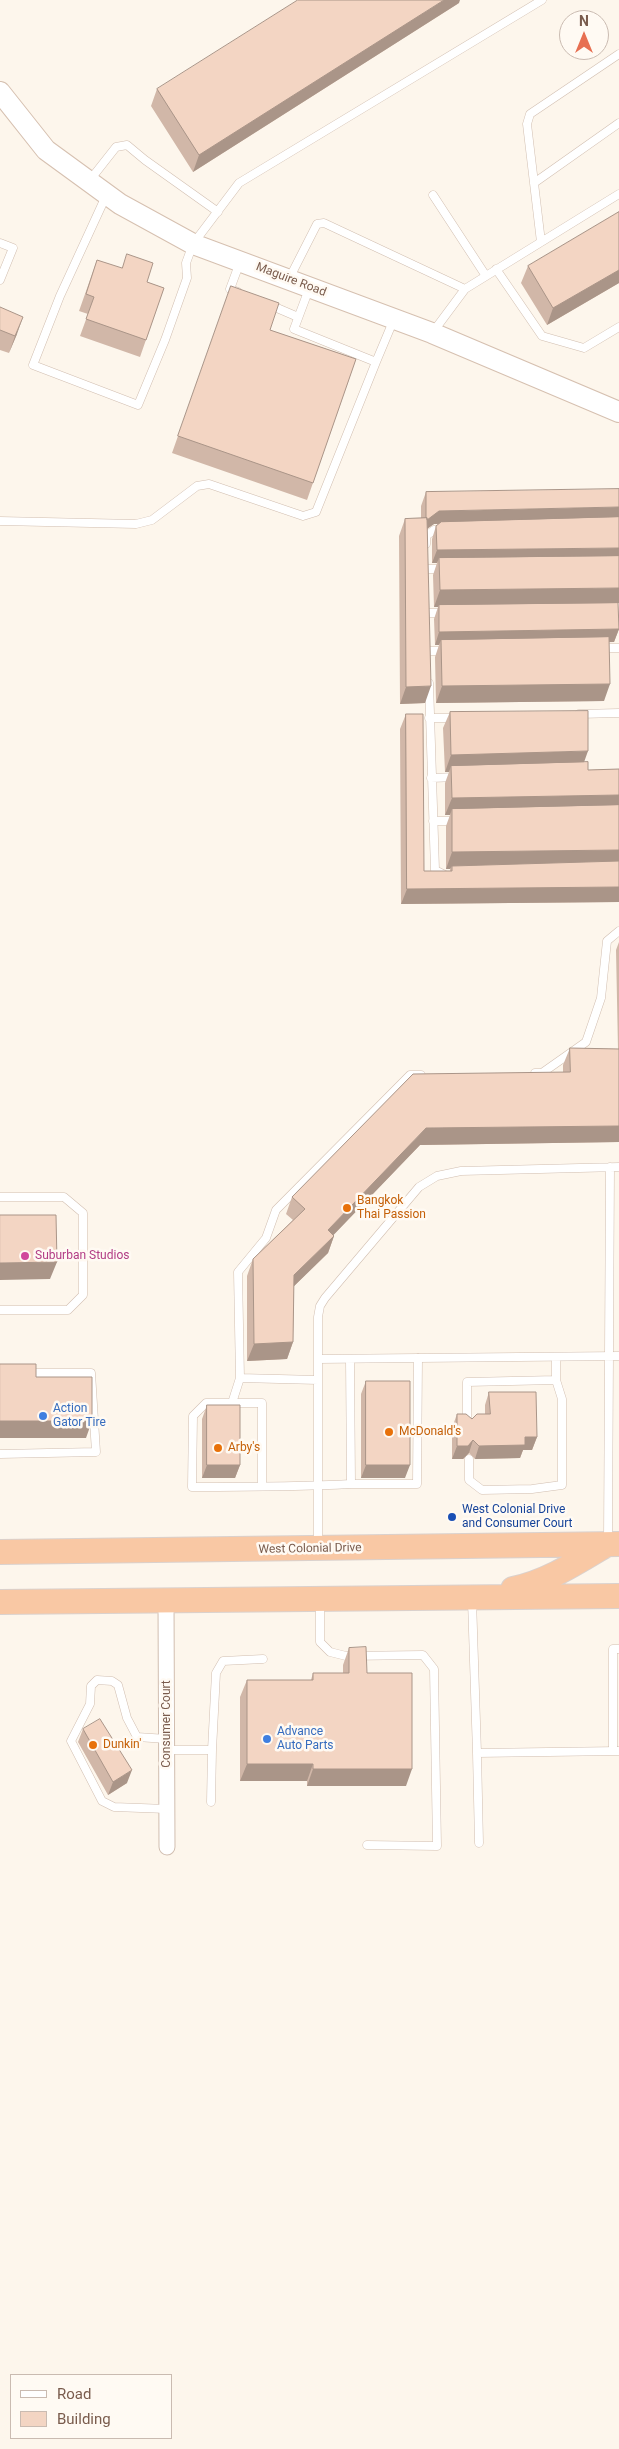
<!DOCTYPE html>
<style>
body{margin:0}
#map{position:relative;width:619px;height:2449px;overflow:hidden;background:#fdf6ec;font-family:Roboto,sans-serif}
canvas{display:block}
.legend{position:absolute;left:10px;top:2374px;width:162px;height:65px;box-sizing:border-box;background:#fffaf3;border:1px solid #cabbb1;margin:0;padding:6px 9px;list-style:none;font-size:15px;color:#7a5c4d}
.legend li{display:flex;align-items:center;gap:10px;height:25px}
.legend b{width:25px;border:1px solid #cabbb1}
.north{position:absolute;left:559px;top:10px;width:50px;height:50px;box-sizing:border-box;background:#fffaf3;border:1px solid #cabbb1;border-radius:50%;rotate:0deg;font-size:14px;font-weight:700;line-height:20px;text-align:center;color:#7a5c4d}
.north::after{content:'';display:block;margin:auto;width:18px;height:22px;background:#e76f51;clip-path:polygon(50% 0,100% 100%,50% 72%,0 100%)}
</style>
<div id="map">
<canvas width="619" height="2449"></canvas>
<ul class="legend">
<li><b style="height:6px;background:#fff"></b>Road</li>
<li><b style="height:14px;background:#f3d5c3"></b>Building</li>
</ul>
<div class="north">N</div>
</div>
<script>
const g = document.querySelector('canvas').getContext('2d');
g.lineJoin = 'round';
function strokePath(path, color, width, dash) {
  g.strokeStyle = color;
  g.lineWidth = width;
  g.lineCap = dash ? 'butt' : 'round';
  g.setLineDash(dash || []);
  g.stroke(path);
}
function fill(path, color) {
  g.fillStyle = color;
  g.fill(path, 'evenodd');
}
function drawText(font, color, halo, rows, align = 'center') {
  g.font = font + ' Roboto,sans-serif';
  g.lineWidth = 5;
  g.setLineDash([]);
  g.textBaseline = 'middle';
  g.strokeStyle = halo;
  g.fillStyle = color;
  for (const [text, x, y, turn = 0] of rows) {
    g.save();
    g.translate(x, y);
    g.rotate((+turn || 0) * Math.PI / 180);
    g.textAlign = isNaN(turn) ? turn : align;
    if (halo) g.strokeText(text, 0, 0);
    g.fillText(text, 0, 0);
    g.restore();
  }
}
const service = new Path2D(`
 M90,180L116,147L127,145L145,160L218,212
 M534,183L619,123
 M433,195L486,276
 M106,196L60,296L33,365L138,405L165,340L187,278L186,263L193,244L239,183L542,0
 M541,242L527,124L530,114L619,54
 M0,243L13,248L0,280
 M496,269L542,336L584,348L619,327
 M289,279L317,224L324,223L465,289
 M309,289L294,329L376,362L394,319
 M238,292L230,289L240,262
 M270,305L298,317
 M433,332L465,289L619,194
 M0,521L136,524L152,520L197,486L209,484L303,516L316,512L376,362
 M426,544V536L434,530L445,529
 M427,569H445
 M427,613H445
 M600,648H619
 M428,651H446
 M429,683L435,870L445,875
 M579,714L619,713
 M429,718H457
 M431,778L457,777
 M433,821H456
 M535,1073H542L586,1042L601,998L607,941L619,931
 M0,1197H64L83,1213V1295L68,1310H0
 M556,1357V1380
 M318,1359L619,1356
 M318,1380L240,1378L238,1272L266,1238L276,1210L410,1075H421
 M232,1403L240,1378
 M467,1423V1382L556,1380L562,1399V1485L532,1489L482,1490L469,1480V1459
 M0,1454L96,1452L91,1373H26
 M351,1484H417L418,1358
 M262,1486V1403H206L193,1416L192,1487C245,1487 298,1487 351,1484L350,1359
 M608,1542L610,1167
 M318,1544V1317L320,1306L325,1298L419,1187L437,1176L461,1171L619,1167
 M472,1600L477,1753
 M320,1602V1642L330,1652L346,1656L423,1655L434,1669L437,1846L367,1845
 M167,1739L137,1737L127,1718L118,1685L112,1681L97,1680L91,1686L90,1704L71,1741L102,1801L114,1807L167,1809
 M167,1750H212L216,1673L223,1661L263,1659
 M613,1751V1649H619
 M211,1802L212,1750
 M479,1843L477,1753L619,1751`);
const minor = new Path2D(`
 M166,1601L167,1847`);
const secondary = new Path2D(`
 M0,92L46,150L120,204L193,244L432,333L619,412`);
const trunk = new Path2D(`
 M0,1552L619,1544
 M513,1589C547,1582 576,1563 606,1545
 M0,1602L619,1596`);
const wall = new Path2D(`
 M459,3L193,172L151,106L157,89Z
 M619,212V283L547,325L521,283L528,266Z
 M97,260L147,282L164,288L140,357L80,336L88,314L79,311Z
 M231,286L270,330L356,359L307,500L172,453Z
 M0,307L17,334L9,353L0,350Z
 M426,492L618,603L619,629L614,642H609L604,701L436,703L435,657L439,645H435L434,619L438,607H434L433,575L437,563H432V539L436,526L438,524H434L427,529L425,703L400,704L399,536L405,519L421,518V506Z
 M450,712L584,762L588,770L619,769V902L401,904L400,729L406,714L424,871H450V869H446V826L450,815H445V783L449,772H445L443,728Z
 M619,942V1142L420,1145L333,1235L334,1236L328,1253L294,1286L293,1342L287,1359L247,1361V1276L253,1259L293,1220L286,1214L292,1197L563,1072V1065L570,1048L618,1049L616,950Z
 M366,1381L405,1478H361V1394Z
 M489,1392L537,1437L532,1450H523L520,1458L475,1459L469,1453L463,1459H452V1428L457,1414L472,1419L485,1414V1405Z
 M207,1405L240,1465L235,1478H202V1419Z
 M349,1648L367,1673L406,1786H307V1781H240V1697L247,1680H311L313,1673H343V1665Z
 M83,1729L127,1783L108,1795L78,1742Z`);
const shadedWall = new Path2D(`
 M444,0H460L459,3L193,172L199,155Z
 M619,270V283L547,325L553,308Z
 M23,317L17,334L9,353L15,336Z
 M619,507V520L434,524L421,533L426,520L439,511Z
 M619,548V561L439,558L437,563H432L437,550Z
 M619,588V603L613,604L439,605L438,607H434L440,590Z
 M619,629L614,642L441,645V640L439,645H435L439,632Z
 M610,684L604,701L436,703L442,686Z
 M431,686L425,703L400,704L406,687Z
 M588,751L582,768L451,766L449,772H445L451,755Z
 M619,795V812L452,809L450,815H445L452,798Z
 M619,850V867L452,866L450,869H446L452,852Z
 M619,887V902L401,904L407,889Z
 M619,1126V1142L420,1145L322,1247L328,1230L426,1128Z
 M334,1236L328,1253L288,1292L294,1275Z
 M57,1262L50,1279L0,1280V1263Z
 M293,1342L287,1359L247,1361L254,1344Z
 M0,1421H92L86,1438H0Z
 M525,1437H537L532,1450H523L520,1458L475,1459L479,1446Z
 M473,1440L469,1453L463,1459H452L457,1446Z
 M207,1465H240L235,1478H202Z
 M366,1465H410L405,1478H361Z
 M247,1764H313L307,1781H240Z
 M313,1769H412L406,1786H307Z
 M132,1770L127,1783L108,1795L113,1782Z`);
const building = new Path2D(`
 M298,0H444L199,155L157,89Z
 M619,212V270L553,308L528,266Z
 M127,254L153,263L147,282L164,288L146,340L86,319L94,297L86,294L97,260L122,268Z
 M231,286L279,303L270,330L356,359L313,483L178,436Z
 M0,307L23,317L15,336L0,330Z
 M619,489V507L439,511L427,520V518H426V492Z
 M619,517V548L437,550L436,526L441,522Z
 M427,518L431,686L406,687L405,519Z
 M619,556V588L440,590L439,558Z
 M618,603L619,629L439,632V605Z
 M609,637L610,684L442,686L441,640Z
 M588,711V751L451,755L450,712Z
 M406,714H423L424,871H452V866L619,861V887L407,889Z
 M588,762V770L619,769V795L452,798L451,766Z
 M619,805V850L452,852V809Z
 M570,1048L619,1049V1126L426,1128L328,1230L334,1236L294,1275L293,1342L254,1344L253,1259L305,1209L292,1197L413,1074L570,1072Z
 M0,1215H56L57,1262L0,1263Z
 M0,1364H36V1377H92V1421H0Z
 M366,1381H410V1465H366Z
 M489,1392H536L537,1437H525V1445L479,1446L473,1440L468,1446H457V1414H466L472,1419L477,1414H490Z
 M207,1405H240V1465H207Z
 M366,1647L367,1673H412V1769H313V1764H247V1680H313V1673H349V1648Z
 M100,1719L132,1770L113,1782L83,1729Z`);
const markers = [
 [347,1208,5,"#e8710a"],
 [25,1256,5,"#d1479c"],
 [43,1416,5,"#3f7fe0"],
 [389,1432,5,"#e8710a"],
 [218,1448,5,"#e8710a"],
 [452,1517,5,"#1a4fb4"],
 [267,1739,5,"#3f7fe0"],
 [93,1745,5,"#e8710a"]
];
const streetNames = [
 ["Maguire Road",291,280,21],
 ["West Colonial Drive",310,1549,-1],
 ["Consumer Court",167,1724,-90]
];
const foodNames = [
 ["Bangkok",357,1201],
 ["Thai Passion",357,1215],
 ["McDonald's",399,1432],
 ["Arby's",228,1448],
 ["Dunkin'",103,1745]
];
const hotelNames = [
 ["Suburban Studios",35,1256]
];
const shopNames = [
 ["Action",53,1409],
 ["Gator Tire",53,1423],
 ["Advance",277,1732],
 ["Auto Parts",277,1746]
];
const transitNames = [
 ["West Colonial Drive",462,1510],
 ["and Consumer Court",462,1524]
];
strokePath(service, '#d1beb0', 9);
strokePath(minor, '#d1beb0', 17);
strokePath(secondary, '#d6c0b0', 22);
strokePath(trunk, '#dad1cd', 26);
strokePath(service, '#fff', 8);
strokePath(minor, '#fff', 15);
strokePath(secondary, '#fff', 20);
strokePath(trunk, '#f9c8a4', 24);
fill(wall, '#d1b7a8');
fill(shadedWall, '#aa9588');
fill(building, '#f3d5c3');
strokePath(building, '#aa9588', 1);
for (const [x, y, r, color] of markers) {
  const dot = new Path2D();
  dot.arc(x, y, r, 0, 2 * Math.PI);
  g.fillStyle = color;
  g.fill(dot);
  strokePath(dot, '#fffaf3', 2);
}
drawText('12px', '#7a5c4d', '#fffaf3', streetNames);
drawText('12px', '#c56008', '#fffaf3', foodNames, 'left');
drawText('12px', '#b23c85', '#fffaf3', hotelNames, 'left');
drawText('12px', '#366cbe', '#fffaf3', shopNames, 'left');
drawText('12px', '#164399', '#fffaf3', transitNames, 'left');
</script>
